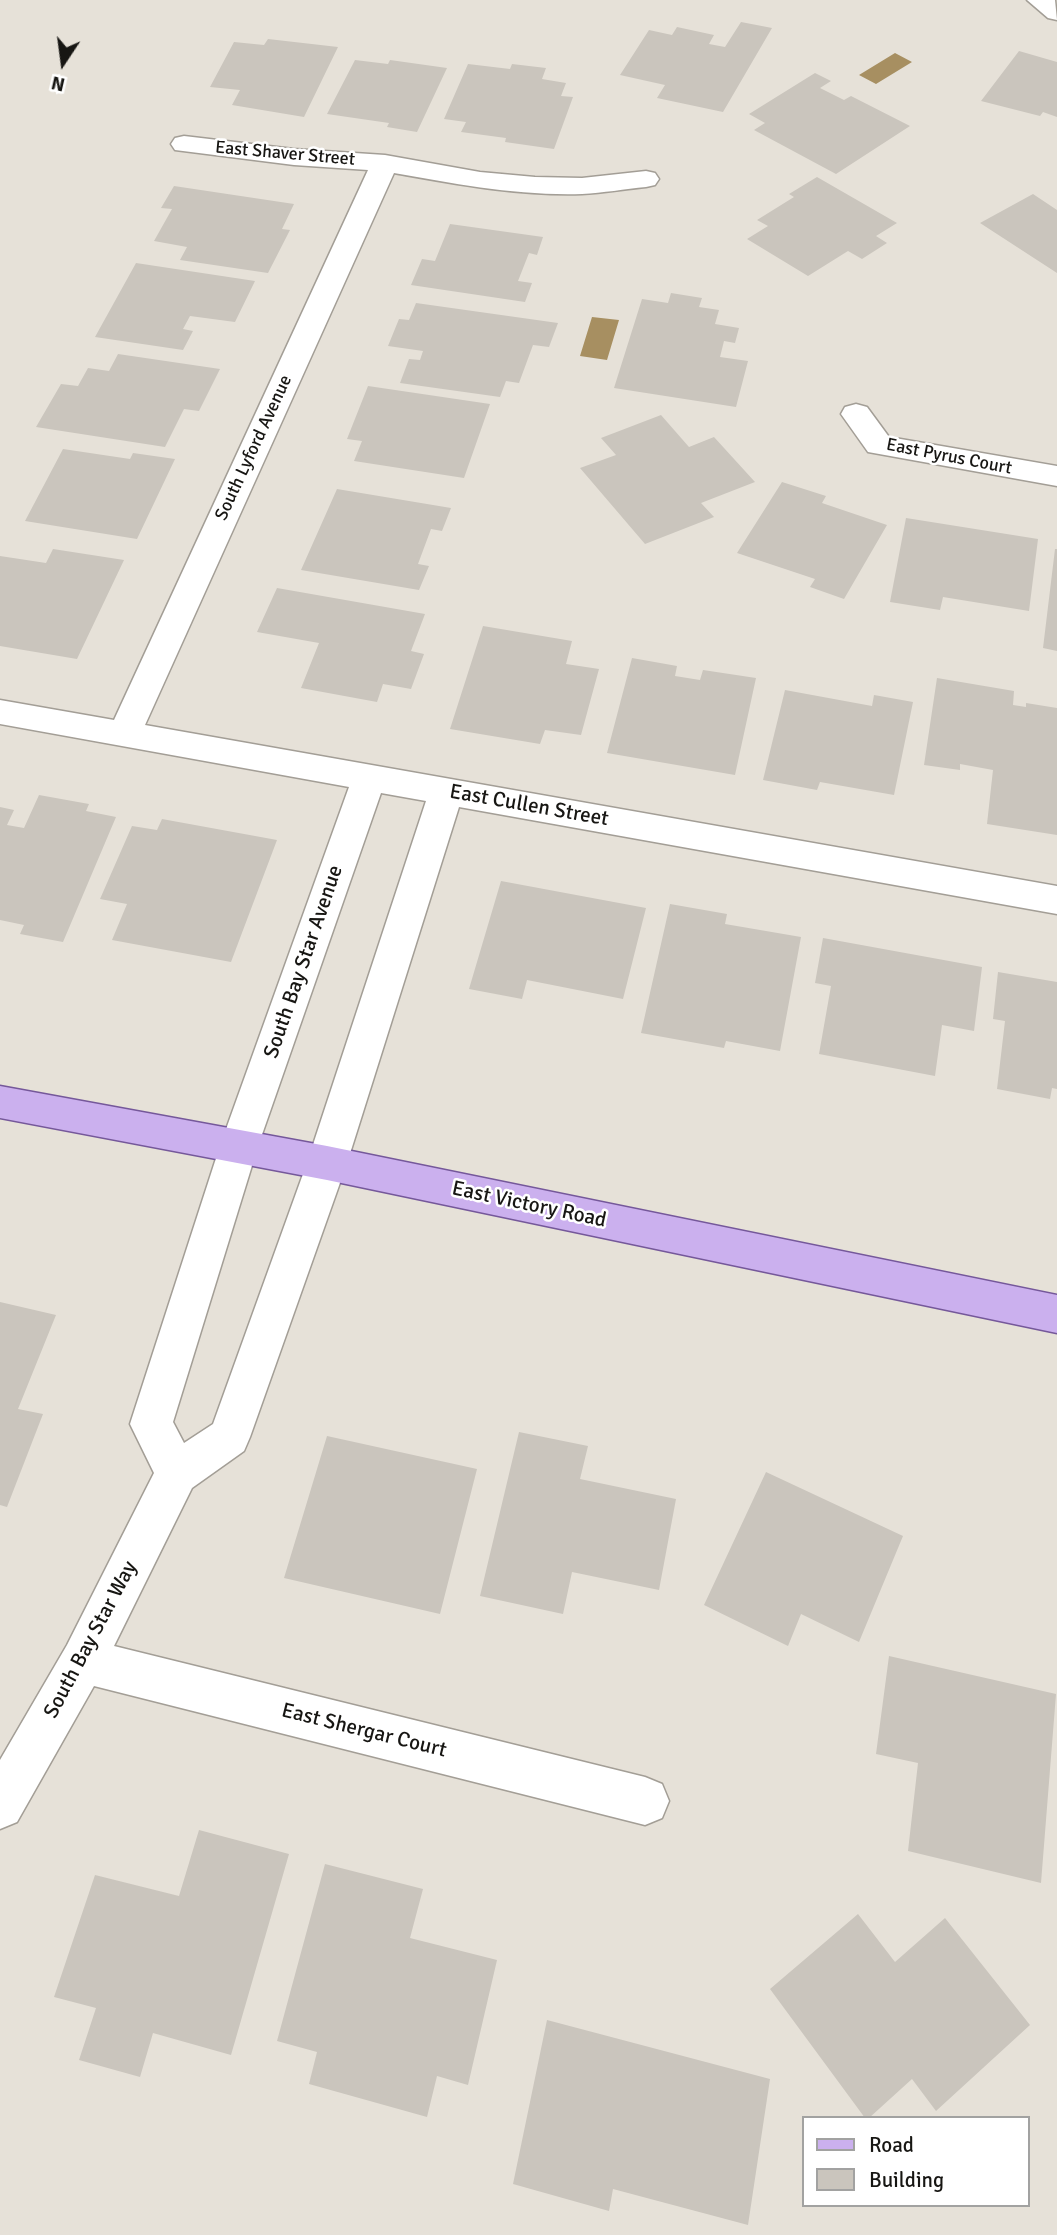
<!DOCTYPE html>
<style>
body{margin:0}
#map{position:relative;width:1057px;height:2235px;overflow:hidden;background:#e6e1d8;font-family:Signika,sans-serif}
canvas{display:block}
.legend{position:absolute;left:802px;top:2116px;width:228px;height:91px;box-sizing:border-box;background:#fff;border:2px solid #a2a2a1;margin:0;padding:9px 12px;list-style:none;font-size:21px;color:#171613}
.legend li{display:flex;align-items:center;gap:14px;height:35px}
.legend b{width:35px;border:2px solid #a2a2a1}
.north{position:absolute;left:28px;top:28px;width:70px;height:70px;-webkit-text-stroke:5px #fff;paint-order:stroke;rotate:193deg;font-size:19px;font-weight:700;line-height:28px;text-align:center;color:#171613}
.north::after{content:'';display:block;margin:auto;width:24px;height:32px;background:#171613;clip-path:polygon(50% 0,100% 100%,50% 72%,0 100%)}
</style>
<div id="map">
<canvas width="1057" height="2235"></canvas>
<ul class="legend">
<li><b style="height:9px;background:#cbb0ee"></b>Road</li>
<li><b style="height:19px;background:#cac5bd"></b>Building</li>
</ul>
<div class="north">N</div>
</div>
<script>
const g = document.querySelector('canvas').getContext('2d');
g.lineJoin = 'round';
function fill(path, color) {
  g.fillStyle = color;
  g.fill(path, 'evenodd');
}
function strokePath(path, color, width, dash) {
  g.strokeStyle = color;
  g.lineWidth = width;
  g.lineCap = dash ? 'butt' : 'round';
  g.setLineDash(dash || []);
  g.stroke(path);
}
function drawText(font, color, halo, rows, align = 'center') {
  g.font = font + ' Signika,sans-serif';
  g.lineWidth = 5;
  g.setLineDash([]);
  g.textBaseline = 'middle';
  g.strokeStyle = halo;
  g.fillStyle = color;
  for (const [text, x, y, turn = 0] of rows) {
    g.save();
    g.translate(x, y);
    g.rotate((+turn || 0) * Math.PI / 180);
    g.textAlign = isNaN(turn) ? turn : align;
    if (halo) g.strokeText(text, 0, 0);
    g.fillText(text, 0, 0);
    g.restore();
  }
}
const water = new Path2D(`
 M895,53L912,62L876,84L859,75Z
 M592,317L619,320L607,360L580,356Z`);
const building = new Path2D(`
 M741,22L772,28L723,112L657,98L665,85L620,75L649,30L672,35L677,27L714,35L709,44L725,47Z
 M268,39L338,47L304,117L232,105L240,90L210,87L234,42L264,45Z
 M1019,51L1057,62V117L1043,112L1040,116L981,101Z
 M355,60L388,64L390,60L447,68L417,132L387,127L389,123L327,114Z
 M468,64L510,69L512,64L546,68L542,79L566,83L561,96L573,97L554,149L505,142L506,138L461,132L466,122L444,119Z
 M815,73L831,81L820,88L844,100L851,96L910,126L836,174L754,130L765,123L749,114Z
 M817,177L897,223L876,236L887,243L862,259L848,251L808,276L747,239L768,226L757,220L794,197L789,194Z
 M174,186L294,204L282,229L290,230L268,273L180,260L187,247L154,241L172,209L161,208Z
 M1033,194L1057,210V273L980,223Z
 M450,224L543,237L537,255L529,253L518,281L532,283L525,302L411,285L422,259L435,261Z
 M136,263L255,281L235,322L190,316L183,329L193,331L183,350L95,337Z
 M671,293L702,298L699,307L719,310L715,324L739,328L735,343L724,341L720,357L748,361L736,407L614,388L642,299L668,303Z
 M416,303L558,323L549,347L533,345L519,383L506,381L500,397L400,383L409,359L420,360L423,351L388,346L399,319L409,320Z
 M118,354L220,369L199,411L184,409L165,447L36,427L61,384L78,386L88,368L109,371Z
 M368,386L490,404L464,478L354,461L362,441L347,439Z
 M661,415L689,447L714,437L755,482L701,503L714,517L645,544L580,468L616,455L601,438Z
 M63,449L130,459L133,453L175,459L137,539L25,521Z
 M782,482L826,496L822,503L887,525L844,599L810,587L815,579L737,553Z
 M337,489L451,508L442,531L431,529L418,564L429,566L419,590L301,570Z
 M906,518L1038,539L1029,611L943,597L940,610L890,602Z
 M53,549L124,560L77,659L0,646V556L46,563Z
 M1055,549H1057V651L1043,648Z
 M277,588L425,614L411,651L424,654L411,689L383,684L377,702L301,688L319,643L257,632Z
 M483,626L572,641L566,664L599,669L581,735L545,730L540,744L450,729Z
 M632,658L677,666L675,676L700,680L703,670L756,678L735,775L607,753Z
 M937,678L1014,691L1013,705L1026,707V703L1057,708V835L987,824L993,770L960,764V770L924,765Z
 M785,690L872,706L874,695L913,702L894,795L820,782L817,790L763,780Z
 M39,795L89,804L86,811L116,817L63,942L20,934L24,925L0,920V807L14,810L7,825L24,828Z
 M162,819L277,840L231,962L112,940L127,904L100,899L132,826L157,830Z
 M501,881L646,908L623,999L527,980L522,999L469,989Z
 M670,904L727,914L725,924L801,937L780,1051L726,1041L724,1048L641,1033Z
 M823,938L982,967L974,1031L942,1025L935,1076L819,1054L831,986L815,983Z
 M998,972L1057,982V1089L1052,1088L1050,1099L997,1089L1005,1021L993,1019Z
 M0,1302L56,1315L18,1409L43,1414L7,1507L0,1505Z
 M519,1432L588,1446L580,1479L676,1499L659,1590L572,1572L563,1614L480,1596Z
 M327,1436L477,1469L440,1614L284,1578Z
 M766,1472L903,1536L859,1642L801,1614L788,1646L704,1605Z
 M889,1656L1056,1694L1041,1883L908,1851L918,1763L876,1754Z
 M199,1830L289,1854L231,2055L153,2033L140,2077L79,2060L96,2008L54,1997L95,1875L179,1896Z
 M325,1864L423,1889L410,1938L497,1960L468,2085L437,2076L427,2117L309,2084L317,2052L277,2041Z
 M858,1914L895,1962L945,1918L1030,2025L936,2111L912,2079L869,2118H865L770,1989Z
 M547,2020L770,2079L748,2225L613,2189L609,2211L513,2184Z`);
const minor = new Path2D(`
 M1027,0H1055L1057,20L1048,18Z
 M184,136L294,149L385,155L480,172L535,177L582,178L646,171L655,173L659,179L655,185L646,187C625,189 603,193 582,194C518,196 456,184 394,173L145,725L1057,886V914L459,807L347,1163L250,1437L244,1451L192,1488L114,1646L645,1777L662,1784L669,1801L662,1818L645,1825L94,1686L17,1822L0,1829V1760L67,1645L154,1473L130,1424L220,1146L349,787L0,724V700L114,720L368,170L294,165L175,150L171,144L175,138ZM381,793L426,801L307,1163L213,1424L184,1443L173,1422L258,1146Z
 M856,404L867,407L889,437L1057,466V486L868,452L841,414L845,407Z`);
const major = new Path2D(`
 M0,1086L327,1146L1057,1295V1333L327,1180L0,1118Z`);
const farStreetnames = [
 ["East Shaver Street",285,154,5],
 ["South Lyford Avenue",254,448,-65],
 ["East Pyrus Court",949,457,11]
];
const streetNames = [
 ["East Cullen Street",529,806,10],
 ["South Bay Star Avenue",304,962,-71],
 ["East Victory Road",529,1205,12],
 ["South Bay Star Way",91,1640,-62],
 ["East Shergar Court",364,1731,14]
];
fill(water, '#a78f61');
fill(building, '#cac5bd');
strokePath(minor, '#a39e96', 3);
strokePath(major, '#75589a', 3);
fill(minor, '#fff');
fill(major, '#cbb0ee');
drawText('18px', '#171613', '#fff', farStreetnames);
drawText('21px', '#171613', '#fff', streetNames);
</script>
